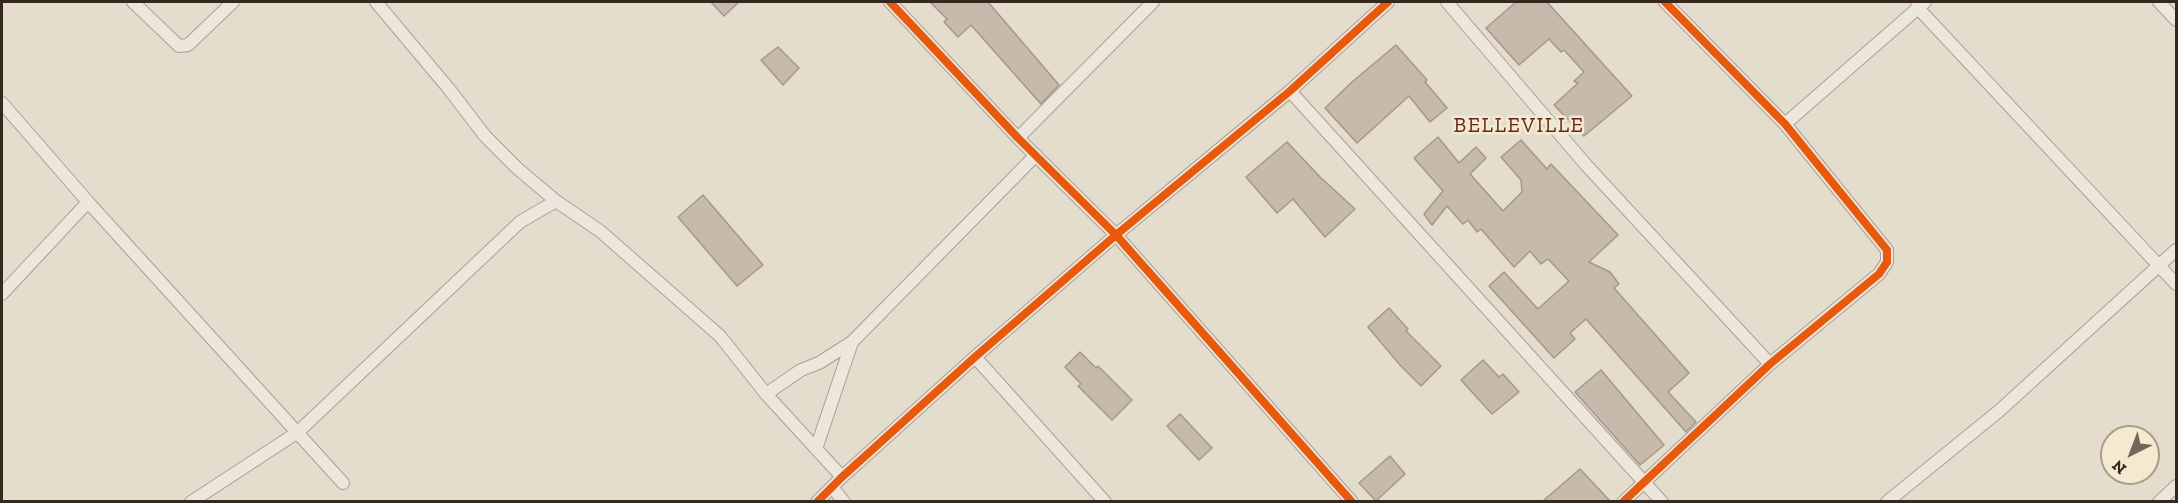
<!DOCTYPE html>
<style>
body{margin:0}
#map{position:relative;width:2178px;height:503px;overflow:hidden;background:#e4dccc;font-family:"Zilla Slab",serif}
canvas{display:block}
.frame{position:absolute;inset:0;border:3px solid #37281d;pointer-events:none}
.north{position:absolute;left:2100px;top:425px;width:60px;height:60px;box-sizing:border-box;background:#f5e9d0;border:2px solid #a99c88;border-radius:50%;rotate:222deg;font-size:16px;font-weight:700;line-height:24px;text-align:center;color:#37281d}
.north::after{content:'';display:block;margin:auto;width:21px;height:27px;background:#74675a;clip-path:polygon(50% 0,100% 100%,50% 72%,0 100%)}
</style>
<div id="map">
<canvas width="2178" height="503"></canvas>
<div class="frame"></div>
<div class="north">N</div>
</div>
<script>
const g = document.querySelector('canvas').getContext('2d');
g.lineJoin = 'round';
function fill(path, color) {
  g.fillStyle = color;
  g.fill(path, 'evenodd');
}
function strokePath(path, color, width, dash) {
  g.strokeStyle = color;
  g.lineWidth = width;
  g.lineCap = dash ? 'butt' : 'round';
  g.setLineDash(dash || []);
  g.stroke(path);
}
function drawText(font, color, halo, rows, align = 'center') {
  g.font = font + ' "Zilla Slab",serif';
  g.lineWidth = 5;
  g.setLineDash([]);
  g.textBaseline = 'middle';
  g.strokeStyle = halo;
  g.fillStyle = color;
  for (const [text, x, y, turn = 0] of rows) {
    g.save();
    g.translate(x, y);
    g.rotate((+turn || 0) * Math.PI / 180);
    g.textAlign = isNaN(turn) ? turn : align;
    if (halo) g.strokeText(text, 0, 0);
    g.fillText(text, 0, 0);
    g.restore();
  }
}
const building = new Path2D(`
 M711,2H739L724,16Z
 M930,2H988L1059,85L1041,104L971,25L958,37L944,22L947,19Z
 M1516,2H1547L1632,96L1584,136L1554,105L1578,83L1574,81L1584,72L1564,50L1561,52L1549,39L1519,65L1486,28Z
 M1396,45L1427,80L1425,82L1447,108L1430,122L1409,96L1357,143L1325,108L1352,82Z
 M778,47L799,68L783,85L761,60Z
 M1438,137L1459,163L1476,147L1486,158L1470,174L1503,211L1522,192L1521,180L1501,157L1521,140L1547,169L1551,164L1618,235L1589,262L1610,272L1619,284L1614,288L1689,373L1668,392L1696,422L1686,432L1586,319L1570,333L1575,339L1554,358L1489,286L1504,272L1538,309L1569,281L1548,259L1541,264L1530,251L1514,267L1481,229L1477,232L1468,220L1463,224L1447,206L1432,225L1424,214L1443,191L1414,158Z
 M1287,142L1320,177L1355,209L1325,237L1293,199L1277,213L1246,177Z
 M703,195L763,265L737,286L678,217Z
 M1389,308L1408,329L1406,331L1441,366L1421,386L1400,365L1368,327Z
 M1080,352L1096,368L1098,366L1132,400L1112,420L1078,386L1081,384L1065,367Z
 M1483,360L1499,377L1503,374L1519,392L1492,414L1461,380Z
 M1601,370L1664,445L1640,465L1575,392Z
 M1180,414L1212,448L1199,460L1167,426Z
 M1390,456L1405,474L1376,501L1359,483Z
 M1580,469L1610,501H1543L1558,488Z`);
const minor = new Path2D(`
 M133,2L179,46L188,45L233,2
 M376,2L449,89L485,136L518,169L556,201L600,231L720,336L766,394L842,477
 M890,2L1018,138L1116,235L1352,502
 M1447,2L1587,166L1770,364
 M2159,2L2176,20
 M1917,7L2176,284
 M1290,91L1662,502
 M2,103L88,202L2,294
 M1785,124L1925,2
 M1018,138L1153,2
 M88,202L343,483
 M975,357L1105,502
 M766,394L801,370L819,363L852,342
 M816,449L852,342L1036,155
 M832,487L844,502
 M191,502L298,432L520,222L556,201
 M817,502L842,477L975,357L1116,235L1290,91L1388,2
 M1623,502L1770,364L1879,274L1887,262V250L1785,124L1665,2
 M1887,502L1999,411L2176,250
 M2159,502L2176,486`);
const cycleway = new Path2D(`
 M890,2L1018,138L1116,235L1352,502
 M817,502L842,477L975,357L1116,235L1290,91L1388,2
 M1623,502L1770,364L1879,274L1887,262V250L1785,124L1665,2`);
const neighbourhoodNames = [
 ["BELLEVILLE",1519,126]
];
fill(building, '#c7baac');
strokePath(building, '#a4978b', 1.5);
strokePath(minor, '#a9a094', 14);
strokePath(minor, '#ece6dd', 12);
strokePath(cycleway, '#e8590c', 8);
g.letterSpacing = '1.5px';
drawText('21px', '#63281c', '#f5e9d0', neighbourhoodNames);
g.letterSpacing = '0px';
</script>
